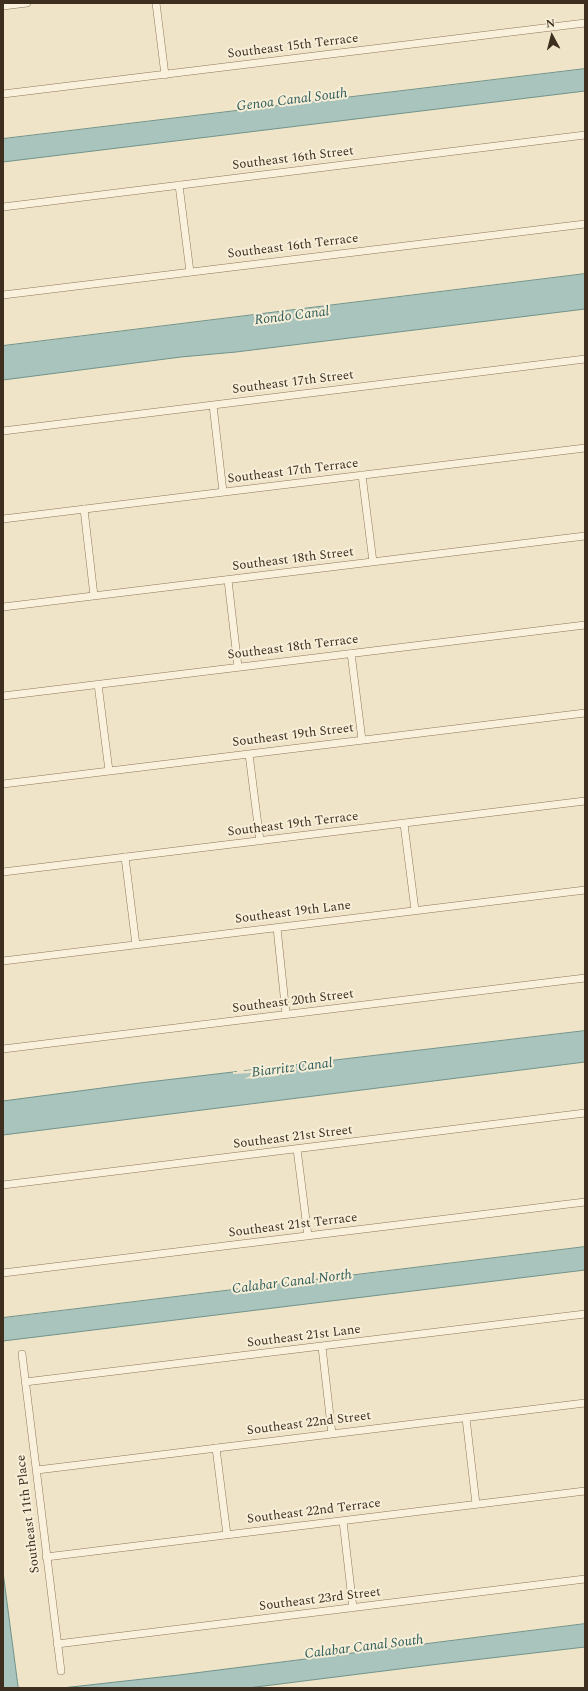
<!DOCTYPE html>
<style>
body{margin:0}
#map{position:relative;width:588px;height:1691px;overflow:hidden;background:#f0e4c8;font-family:Spectral,serif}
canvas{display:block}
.frame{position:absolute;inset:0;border:4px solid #3d2e20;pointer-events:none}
.north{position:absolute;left:532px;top:16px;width:40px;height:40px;-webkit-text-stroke:3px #f7eed8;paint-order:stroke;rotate:353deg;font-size:11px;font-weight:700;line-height:16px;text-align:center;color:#3d2e20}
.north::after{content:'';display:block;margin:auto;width:14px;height:18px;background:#3d2e20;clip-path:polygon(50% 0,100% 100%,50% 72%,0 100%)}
</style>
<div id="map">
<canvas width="588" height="1691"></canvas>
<div class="frame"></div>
<div class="north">N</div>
</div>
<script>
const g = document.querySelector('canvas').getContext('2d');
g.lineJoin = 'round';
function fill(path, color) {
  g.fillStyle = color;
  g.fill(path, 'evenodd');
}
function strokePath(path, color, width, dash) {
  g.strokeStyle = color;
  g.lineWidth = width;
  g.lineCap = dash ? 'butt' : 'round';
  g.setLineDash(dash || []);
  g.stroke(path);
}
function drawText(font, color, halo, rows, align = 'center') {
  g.font = font + ' Spectral,serif';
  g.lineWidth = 4;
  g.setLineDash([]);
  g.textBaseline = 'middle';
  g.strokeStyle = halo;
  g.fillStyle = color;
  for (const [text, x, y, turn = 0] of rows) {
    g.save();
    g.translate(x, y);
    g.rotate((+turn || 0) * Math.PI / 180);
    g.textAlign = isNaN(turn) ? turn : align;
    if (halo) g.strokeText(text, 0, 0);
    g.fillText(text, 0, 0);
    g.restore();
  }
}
const water = new Path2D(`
 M585,69V91L3,162V139Z
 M585,274V309L236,352L181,357L3,380V346Z
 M585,1031V1062L3,1135V1101L140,1083Z
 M585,1247V1270L3,1341V1318Z
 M3,1572L18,1686L19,1688H3Z
 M585,1624V1647L439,1664L248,1688H62L179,1675Z`);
const pier = new Path2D(`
 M271,1066V1068H276L277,1076L265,1077L273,1073V1071L271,1070L265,1073L263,1071L253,1072V1078L244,1079L250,1076L251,1073L233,1074V1072H237V1070L243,1069L244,1071L265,1069V1067Z`);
const minor = new Path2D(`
 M156,3L165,75
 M3,6L27,3
 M3,94L585,23
 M179,185L190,272
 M3,207L585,135
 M3,295L585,224
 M213,405L223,492
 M3,431L585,359
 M362,475L373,562
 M84,509L94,596
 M3,519L585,448
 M228,580L238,667
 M3,607L585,536
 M351,653L362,740
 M98,684L109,771
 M3,696L585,625
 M249,754L260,841
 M3,784L585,713
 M404,824L415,910
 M125,857L136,945
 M3,872L585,801
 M277,928L286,1014
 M3,961L585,890
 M3,1049L585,978
 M297,1149L308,1236
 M3,1185L585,1113
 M3,1273L585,1202
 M322,1347L332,1434
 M22,1354L61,1671
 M25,1382L585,1314
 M466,1418L476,1504
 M216,1448L227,1535
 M37,1470L585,1403
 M343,1521L353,1608
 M46,1557L585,1491
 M57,1644L585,1579`);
const streetNames = [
 ["Southeast 15th Terrace",293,47,-7],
 ["Southeast 16th Street",293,159,-7],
 ["Southeast 16th Terrace",293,247,-7],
 ["Southeast 17th Street",293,383,-7],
 ["Southeast 17th Terrace",293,472,-7],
 ["Southeast 18th Street",293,560,-7],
 ["Southeast 18th Terrace",293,648,-7],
 ["Southeast 19th Street",293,736,-7],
 ["Southeast 19th Terrace",293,825,-7],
 ["Southeast 19th Lane",293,913,-7],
 ["Southeast 20th Street",293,1002,-7],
 ["Southeast 21st Street",293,1138,-7],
 ["Southeast 21st Terrace",293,1226,-7],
 ["Southeast 21st Lane",304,1337,-7],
 ["Southeast 22nd Street",309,1424,-7],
 ["Southeast 22nd Terrace",314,1512,-7],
 ["Southeast 11th Place",29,1514,-97],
 ["Southeast 23rd Street",320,1600,-7]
];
const waterNames = [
 ["Genoa Canal South",292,101,-7],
 ["Rondo Canal",292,317,-7],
 ["Biarritz Canal",292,1069,-7],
 ["Calabar Canal North",292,1283,-7],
 ["Calabar Canal South",364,1648,-7]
];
fill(water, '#a9c4bc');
strokePath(water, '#6f938a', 1);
fill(pier, '#f0e4c8');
strokePath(minor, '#8d765c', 8);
strokePath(minor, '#faf1dc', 7);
drawText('13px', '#3d2e20', '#f7eed8', streetNames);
drawText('italic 14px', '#2f5d5a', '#f7eed8', waterNames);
</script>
